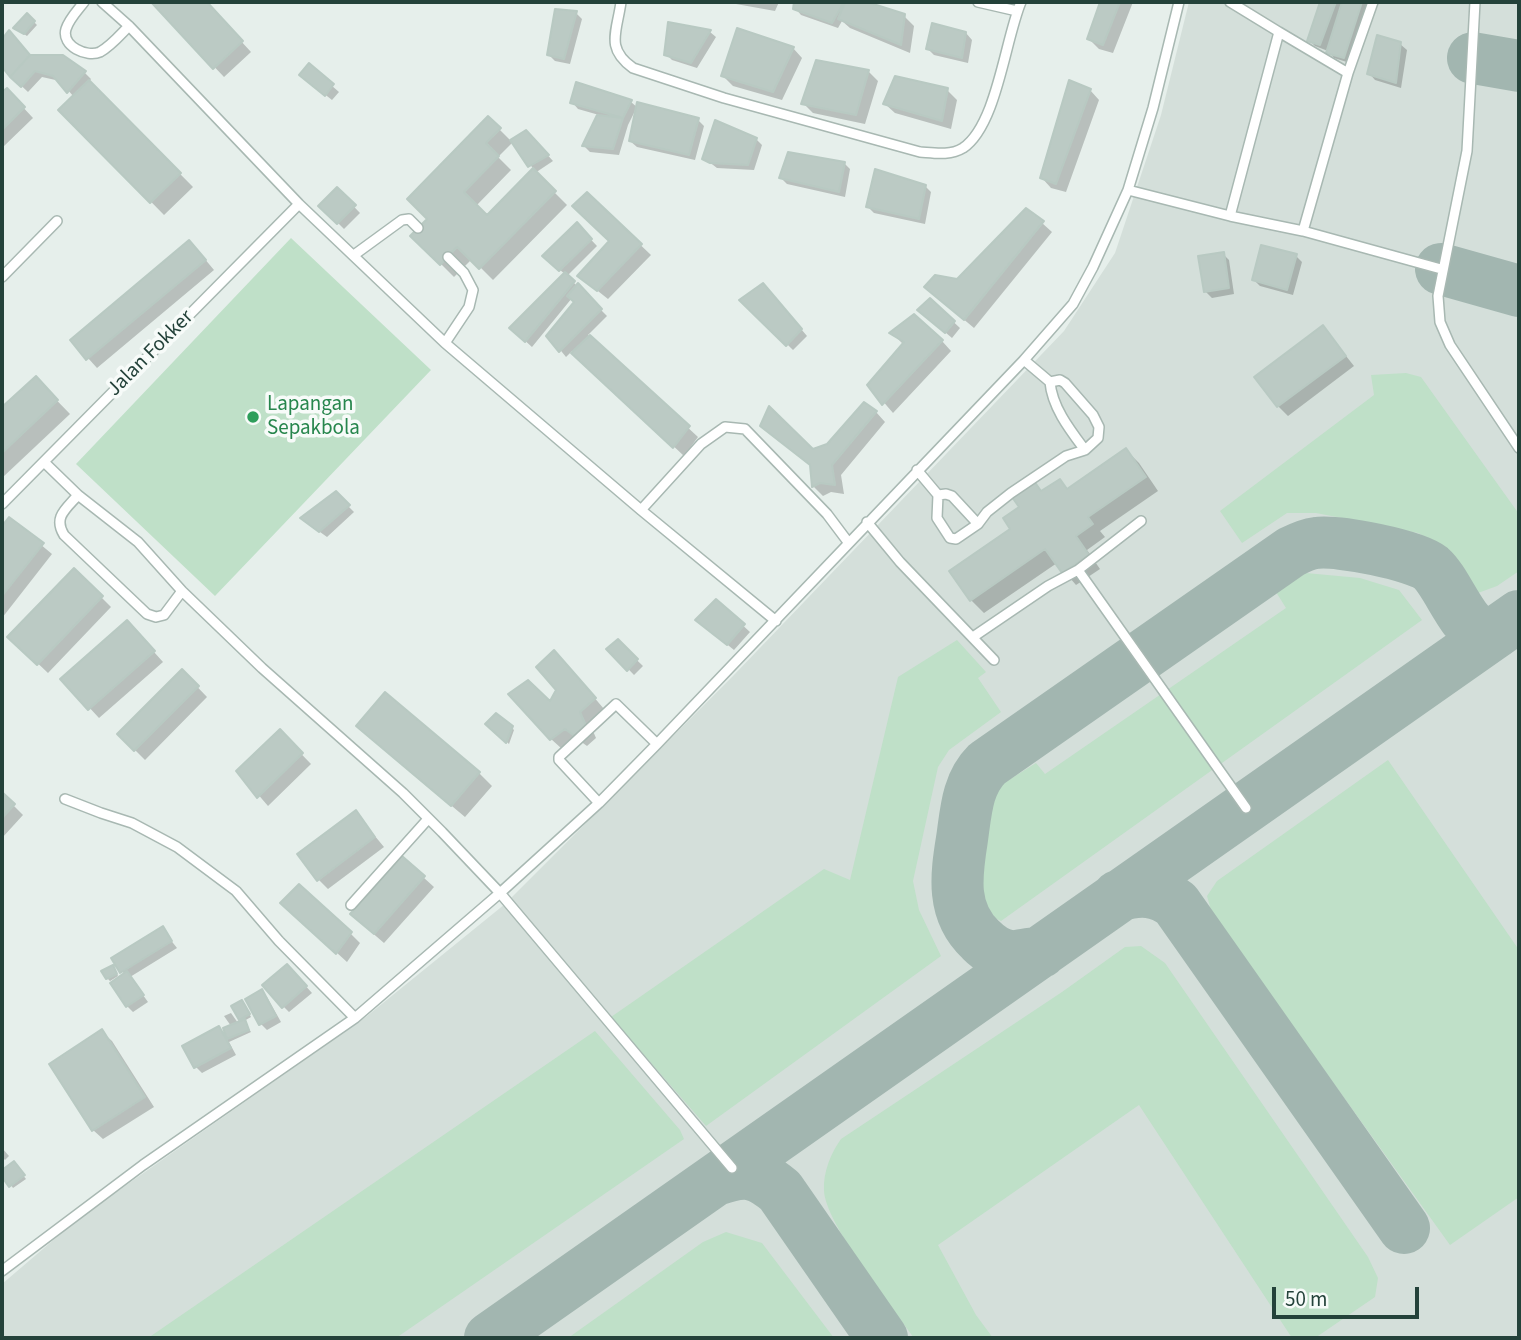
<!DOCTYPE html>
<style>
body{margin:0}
#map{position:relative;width:1521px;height:1340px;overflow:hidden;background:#e6efeb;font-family:"Source Sans 3",sans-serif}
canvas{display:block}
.frame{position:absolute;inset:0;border:4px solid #24423a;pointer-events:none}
.scale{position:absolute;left:1272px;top:1287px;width:147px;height:32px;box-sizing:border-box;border:4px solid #24423a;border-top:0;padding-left:9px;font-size:21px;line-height:24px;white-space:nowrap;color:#24423a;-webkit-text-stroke:5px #f7fbf9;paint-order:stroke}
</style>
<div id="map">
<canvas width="1521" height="1340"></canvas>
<div class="frame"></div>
<div class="scale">50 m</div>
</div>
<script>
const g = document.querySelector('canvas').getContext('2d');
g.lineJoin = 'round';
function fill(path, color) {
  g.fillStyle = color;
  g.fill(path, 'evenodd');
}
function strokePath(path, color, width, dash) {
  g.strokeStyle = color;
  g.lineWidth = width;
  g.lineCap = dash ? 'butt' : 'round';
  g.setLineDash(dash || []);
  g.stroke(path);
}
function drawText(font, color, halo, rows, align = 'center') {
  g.font = font + ' "Source Sans 3",sans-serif';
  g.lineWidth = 7;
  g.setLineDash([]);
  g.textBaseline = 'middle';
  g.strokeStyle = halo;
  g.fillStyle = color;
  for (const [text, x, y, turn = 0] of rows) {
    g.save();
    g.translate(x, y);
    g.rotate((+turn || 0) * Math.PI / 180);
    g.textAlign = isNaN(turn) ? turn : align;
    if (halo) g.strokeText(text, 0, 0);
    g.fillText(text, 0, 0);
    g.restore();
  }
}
const built = new Path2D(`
 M1189,2H1519V1338H2V1308L4,1306L2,1284L78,1219L367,1016L505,904L733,676L1064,331L1115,253L1161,115Z`);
const green = new Path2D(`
 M291,238L431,370L215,596L76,464Z
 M1406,373L1421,377L1519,514V571L1497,586L1478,593L1469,587L1435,542L1418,533L1316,513H1287L1242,543L1220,511L1374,395L1371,375Z
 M1306,573L1360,578L1399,590L1422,620L1001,921L987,914C972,877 979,836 983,796L1036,763L1045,774L1286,608L1276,592Z
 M957,640L986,672L978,678L1001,712L949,750L938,767L913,881L919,910L941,956L706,1126L611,1017L824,869L850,880L898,677Z
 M1388,760L1519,950V1197L1450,1245L1212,914L1207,896L1217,881Z
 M1141,946L1165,963L1368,1257L1378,1278L1375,1297L1315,1338H1292L1139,1105L938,1245L976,1315L993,1338H914C893,1308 824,1222 824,1190C823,1172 831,1153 841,1139L1062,992L1125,947Z
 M595,1031L680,1130L684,1139L396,1338H148Z
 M726,1232L762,1243L834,1338H568L703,1242Z`);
const shadow = new Path2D(`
 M153,2H205L251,52L224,77Z
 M734,2H779L775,11L736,4Z
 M796,2H861L904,16L914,26L910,53L850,28L842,21L838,28L801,15L795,8Z
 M1101,2H1133L1113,53L1099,49L1089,39Z
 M1322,2H1370L1350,63L1334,58L1328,51L1315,46L1309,40Z
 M576,13L582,19L570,64L555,61L549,55Z
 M27,15L37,25L27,36L18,30Z
 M669,24L710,32L716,37L697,68L672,60L666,54Z
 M9,33L30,57H62L85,73L91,79L89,82L193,187L164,215L61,110L74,97L60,81L42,77L28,92L11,76L2,64V42Z
 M966,33L972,40L968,63L934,55L928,49Z
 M1400,44L1407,50L1401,88L1375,80L1369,73Z
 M793,48L802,58L782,100L733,86L723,76Z
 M309,66L339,92L332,100L308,81Z
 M868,71L878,81L865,124L813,113L803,103Z
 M577,84L631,102L638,108L698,120L704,126L695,160L637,147L630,141L636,109L628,125L619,155L590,152L584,146L599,115L578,109L572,102Z
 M7,90L33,118L2,148V95Z
 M947,90L957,100L951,129L895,113L885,104Z
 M1090,90L1099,100L1066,192L1051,188L1042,178Z
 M488,118L511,141L532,138L553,161L535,173L567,205L493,280L472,259L454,277L413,236L429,219ZM514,141L534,170L487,217L476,206L511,170L498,157Z
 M756,139L762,145L754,170L717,168L704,158Z
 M844,163L850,169L845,197L787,184L781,178Z
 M925,186L931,192L925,224L874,213L868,207Z
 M337,189L360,213L344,229L321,206Z
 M587,194L651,255L608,299L579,276L611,241Z
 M1042,223L1052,232L974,328L936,296Z
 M577,225L597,246L567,276L607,316L588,335L698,437L684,456L572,351L566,357L549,336L576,302L572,298L532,347L511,328L565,274L550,262Z
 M199,252L214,270L97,368L88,358Z
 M1223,254L1229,260L1234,294L1212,298L1205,291Z
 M1296,256L1302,262L1293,295L1260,286L1254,280Z
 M769,291L807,336L793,350L742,300Z
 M930,300L960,328L952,338L926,316Z
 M1323,327L1354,366L1288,416L1278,406Z
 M892,333L942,341L951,351L893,413L869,385L904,345Z
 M35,378L70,414L2,478V410Z
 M876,412L885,422L841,475L844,494L831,492L823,496L813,486L812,451L828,446Z
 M1126,450L1139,463L1158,491L1100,531L1105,537L1087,550L1100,569L1076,585L1057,563L984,613L971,600L1012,529L1034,484L1043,492L1060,481L1069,490Z
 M336,494L354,512L327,537L302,519Z
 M10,519L52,554L2,618V529Z
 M74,570L111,607L48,673L10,637Z
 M716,601L750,632L734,650L703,625Z
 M136,632L163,662L99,718L63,679Z
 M618,642L643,666L634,675L609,649Z
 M564,662L604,709L589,722L596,738L587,746L576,738L561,748L551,739L550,703L559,690Z
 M182,671L207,697L145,760L119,734Z
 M487,724L511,727L514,730L509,744Z
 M280,732L311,764L268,806L238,771Z
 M372,739L479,773L492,786L465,817Z
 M2,794L23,815L2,838Z
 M355,812L384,847L328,889L318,879Z
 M402,858L434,887L384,943L362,924Z
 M292,912L350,933L360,943L347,962Z
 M162,929L177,948L130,977L148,1002L133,1012L127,1006L125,975L113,959Z
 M115,970L118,976L110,981L107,978Z
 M293,972L312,993L289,1012L283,1006Z
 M261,991L267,997L281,1022L267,1030L261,1024Z
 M244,1004L251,1017L244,1021L251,1032L229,1042L236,1055L202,1073L196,1067L185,1047L219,1029L229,1038L225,1029L231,1026L224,1016L231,1013L238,1023L243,1021L240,1019Z
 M102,1032L112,1041L154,1107L103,1139L93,1130Z
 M2,1148L9,1156L5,1160L2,1157Z
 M14,1164L26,1179L13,1188L2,1172Z`);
const taxiway = new Path2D(`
 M1473,58L1519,66
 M1441,269L1519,291
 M1118,896C1140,889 1158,890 1176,904L1404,1228
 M1041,952C1031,953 1019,957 1009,956C997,954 989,948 981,940C951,912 956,876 962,839C966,811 967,784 987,764L1291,552C1299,548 1307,544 1316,543C1338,540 1415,555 1431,568C1447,582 1462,626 1480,631C1485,632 1491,632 1496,632
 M716,1180C745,1170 756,1171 780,1191L882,1338
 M490,1338L1519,616`);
const building = new Path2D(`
 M151,2H207L243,41L213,69Z
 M794,2H844L832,23L793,9Z
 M845,2H867L905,14L901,45L838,19Z
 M1100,2H1120L1103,45L1087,39Z
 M1320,2H1336L1320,45L1307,41Z
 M1342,2H1362L1344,58L1326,53Z
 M555,9L577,11L564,59L547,55Z
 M27,13L35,21L24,34L13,28Z
 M668,22L711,30L691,63L664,55Z
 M932,23L966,32L962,58L926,49Z
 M737,28L794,47L773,92L721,76Z
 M9,30L30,55L10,77L2,67V39Z
 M1377,35L1401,42L1396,83L1367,74Z
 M30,55H63L86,71L67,93L53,76L35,71L21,87L10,77Z
 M816,60L869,70L856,115L801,104Z
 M309,63L334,84L325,96L299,75Z
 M895,76L948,88L942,121L883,104Z
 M89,80L181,173L150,203L58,110Z
 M1069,80L1091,89L1056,184L1040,178Z
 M576,82L632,100L623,118L570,103Z
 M7,88L25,107L2,130V92Z
 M637,102L699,118L689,155L629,141Z
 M597,115L623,118L613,149L582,146Z
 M488,116L501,128L486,143L499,156L464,192L487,215L533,168L556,191L479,269L457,247L440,265L410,236L427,219L407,199Z
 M715,120L757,138L748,165L710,163L702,159Z
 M526,130L549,155L528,167L510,140Z
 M788,152L845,162L839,192L779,178Z
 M875,169L926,185L919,219L866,207Z
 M337,187L356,205L337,224L318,206Z
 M587,192L642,244L597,291L577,276L609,241L572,206Z
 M1026,208L1044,221L964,320L924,287L935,275L957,279Z
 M577,222L592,239L559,271L542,256Z
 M189,240L206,260L86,360L70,340Z
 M1261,245L1297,254L1287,290L1252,280Z
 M1224,252L1229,288L1204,292L1198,256Z
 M565,272L575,281L525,342L509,328Z
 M578,283L602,309L559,352L546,336L574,302L567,296Z
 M763,283L802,329L786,346L739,300Z
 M930,298L955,321L945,333L917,310Z
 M914,314L943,340L882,405L867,385L904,342L889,333Z
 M1323,325L1346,356L1277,407L1254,377Z
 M590,335L690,426L673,448L571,353Z
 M36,376L58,400L2,453V407Z
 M864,402L877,411L832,465L835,485L820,483L812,487L810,465L760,426L769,406L813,449L827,444Z
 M1126,448L1146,477L1088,517L1093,524L1076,536L1089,555L1062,573L1045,549L970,601L949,571L1010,529L1003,518L1019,507L1012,497L1034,481L1041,491L1060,479L1067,489Z
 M336,491L350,505L319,532L300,518Z
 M9,517L44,543L2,596V526Z
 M74,568L103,596L37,665L7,637Z
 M716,599L745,624L727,645L695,620Z
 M127,620L155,651L88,710L60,679Z
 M618,639L638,659L627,671L606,649Z
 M554,650L596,698L580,712L587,728L576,737L565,729L550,740L508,694L528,680L550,701L556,690L536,667Z
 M182,669L199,686L134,751L117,734Z
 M385,692L480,772L451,806L356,726Z
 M496,713L513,726L506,743L485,724Z
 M280,729L303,753L257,798L236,771Z
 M2,792L15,804L2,818Z
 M356,810L375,837L317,881L297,854Z
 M402,856L425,876L374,934L350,914Z
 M299,884L352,932L336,954L280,903Z
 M163,926L172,941L120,973L111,958Z
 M287,964L307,986L282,1008L262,985Z
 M113,965L117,974L106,979L101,971Z
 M127,971L144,995L126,1007L110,983Z
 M262,989L276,1016L259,1025L245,999Z
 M242,1000L250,1014L239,1020L231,1006Z
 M245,1019L249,1030L227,1039L223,1028Z
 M219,1026L231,1048L194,1068L182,1046Z
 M102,1029L145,1097L92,1131L49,1064Z
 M14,1161L25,1175L9,1187L2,1177V1170Z`);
const lane = new Path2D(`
 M84,2C78,10 69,19 66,29C61,46 87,58 100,52C111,46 120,35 129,26
 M102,2L129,26L299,204L445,343L641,510L776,621
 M621,2C617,32 605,48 633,68L724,98L920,152C934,153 950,156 963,148C997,125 1005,40 1021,2
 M978,2L1017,11
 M1230,2L1279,32L1230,216
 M1475,2L1467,151L1438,296L1440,322L1450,345L1519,448
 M1279,32L1348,73L1303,231
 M1348,73L1373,2
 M1128,190L1230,216L1303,231L1441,269
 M354,255L402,220L409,219L418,228
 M2,277L57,221
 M445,343L469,307L473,290L464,273L448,257
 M1050,382C1052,407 1070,430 1085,450
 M44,462L78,495L138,542L182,591L262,668L403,793L442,832L500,893L732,1168
 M917,470L938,495L937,518L950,538L956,539L978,524L987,512L1011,493L1066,456L1085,450L1098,438L1099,427L1093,415L1065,383L1060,380L1050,382L1024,360
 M78,495C66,509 53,517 64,535L147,614L156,617L164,615L182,591
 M938,495L946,494L952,496L978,524
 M2,504L299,204
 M641,510L701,444L725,427L745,429L827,514L848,542
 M867,522L900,562L994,660
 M1078,570L1246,808
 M973,637L1048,586L1078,570L1141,521
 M65,799L101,813L132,823L177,847L236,891L279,941L355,1018
 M599,803L559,760V757L616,704L657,744
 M351,905L428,819
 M2,1271L143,1165L355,1018L500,893L599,803L657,744L1024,360L1073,304L1093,267L1128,190L1153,108L1179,2`);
const markers = [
 [253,417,7,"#2e9e5b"]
];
const streetNames = [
 ["Jalan Fokker",151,354,-45]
];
const leisureNames = [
 ["Lapangan",267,405],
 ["Sepakbola",267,429]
];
fill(built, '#d4dfda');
fill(green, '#bfe0c8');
fill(shadow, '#0003');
strokePath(taxiway, '#a2b6b0', 52);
fill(building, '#bbcac4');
strokePath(building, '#b8c9c2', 2);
strokePath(lane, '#a8b8b2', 12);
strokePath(lane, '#fff', 9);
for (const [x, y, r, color] of markers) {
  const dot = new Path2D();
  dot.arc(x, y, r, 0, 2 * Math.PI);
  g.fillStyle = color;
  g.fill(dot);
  strokePath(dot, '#f7fbf9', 2.5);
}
drawText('21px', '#24423a', '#f7fbf9', streetNames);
drawText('21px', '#27864d', '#f7fbf9', leisureNames, 'left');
</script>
